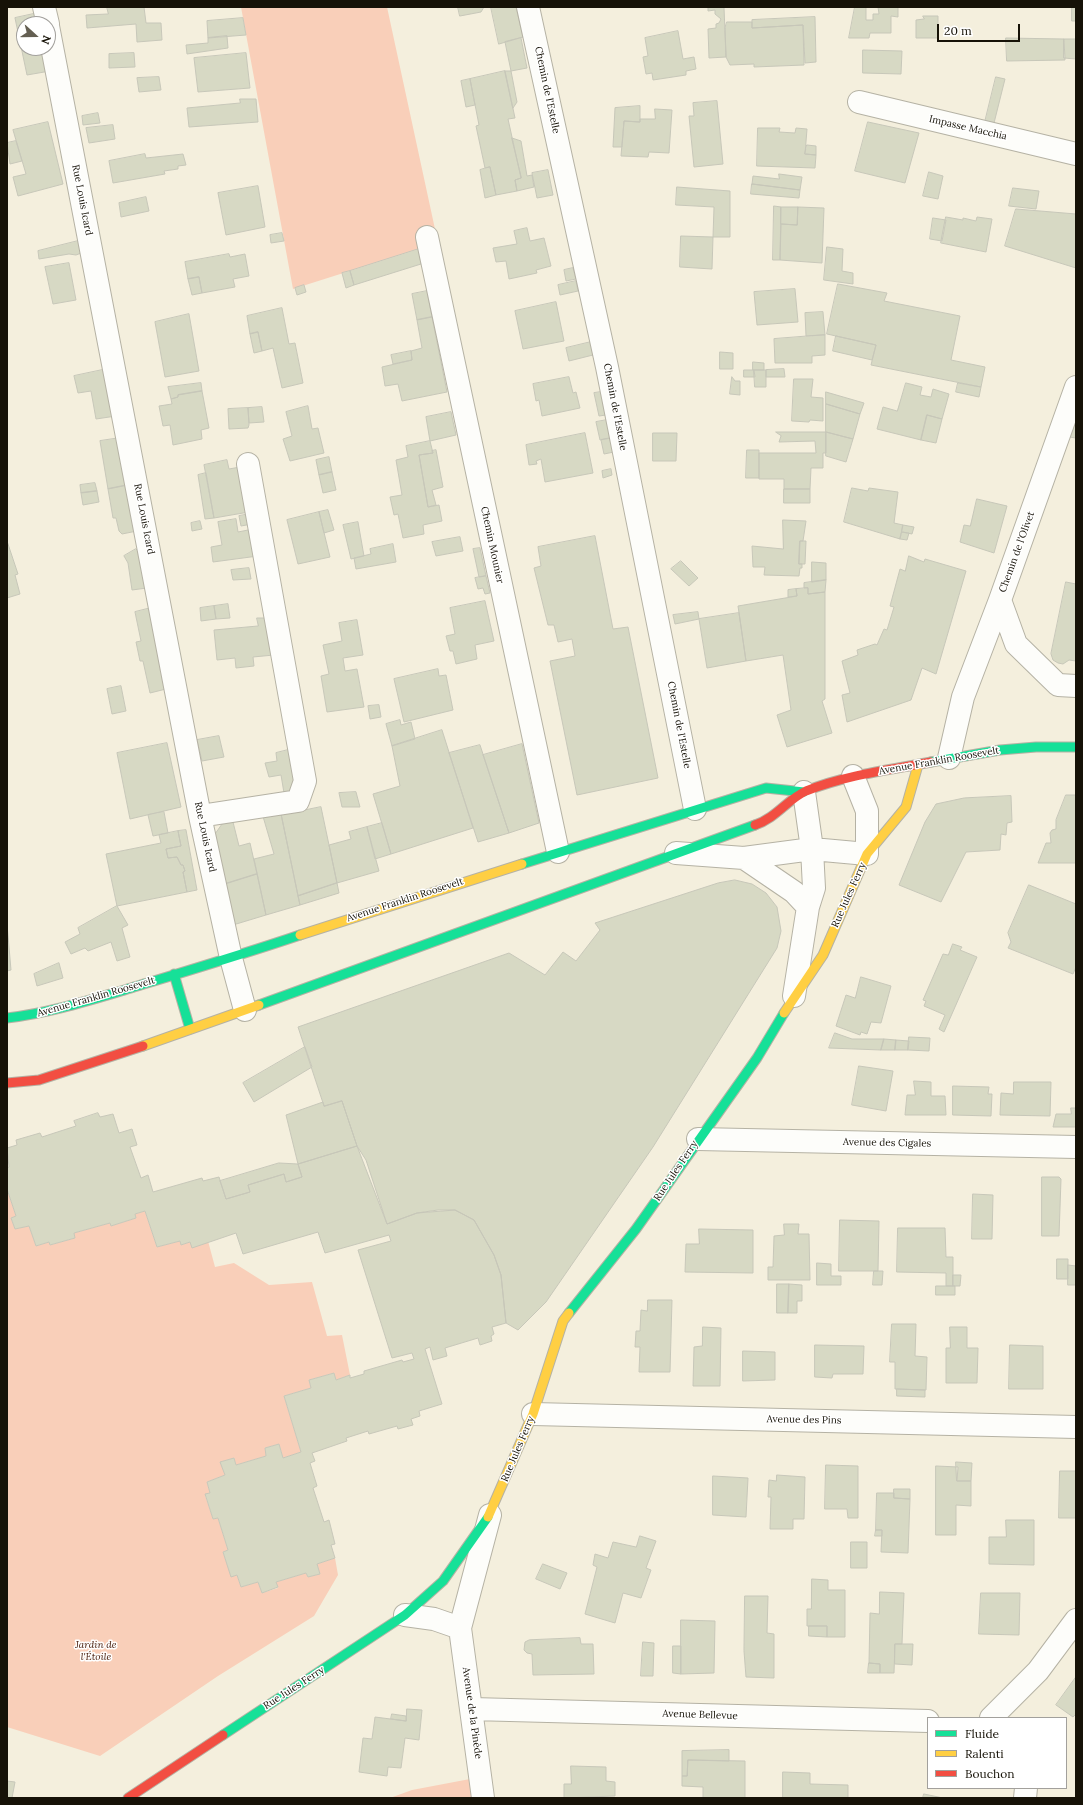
<!DOCTYPE html>
<meta charset="utf-8">
<style>
body{margin:0}
#map{position:relative;width:1083px;height:1805px;overflow:hidden;background:#f4efdd;font-family:Lora,serif}
canvas{display:block}
.frame{position:absolute;inset:0;border:8px solid #161207;pointer-events:none}
.legend{position:absolute;left:927px;top:1717px;width:140px;height:72px;box-sizing:border-box;background:#fff;border:1px solid #a2a09c;margin:0;padding:5px 7px;list-style:none;font-size:12px;color:#161207}
.legend li{display:flex;align-items:center;gap:8px;height:20px}
.legend b{width:20px;border:1px solid #a2a09c}
.north{position:absolute;left:16px;top:16px;width:40px;height:40px;box-sizing:border-box;background:#fff;border:1px solid #a2a09c;border-radius:50%;rotate:111deg;font-size:11px;font-weight:700;line-height:16px;text-align:center;color:#161207}
.north::after{content:'';display:block;margin:auto;width:14px;height:18px;background:#645f52;clip-path:polygon(50% 0,100% 100%,50% 72%,0 100%)}
.scale{position:absolute;left:937px;top:24px;width:83px;height:18px;box-sizing:border-box;border:2px solid #161207;border-top:0;padding-left:5px;font-size:12px;line-height:14px;white-space:nowrap;color:#161207;-webkit-text-stroke:3px #fff;paint-order:stroke}
</style>
<div id="map">
<canvas width="1083" height="1805"></canvas>
<div class="frame"></div>
<ul class="legend">
<li><b style="height:5px;background:#16e098"></b>Fluide</li>
<li><b style="height:5px;background:#ffcf43"></b>Ralenti</li>
<li><b style="height:5px;background:#f24e42"></b>Bouchon</li>
</ul>
<div class="north">N</div>
<div class="scale">20 m</div>
</div>
<script>
const g = document.querySelector('canvas').getContext('2d');
g.lineJoin = 'round';
function fill(path, color) {
  g.fillStyle = color;
  g.fill(path, 'evenodd');
}
function strokePath(path, color, width, dash) {
  g.strokeStyle = color;
  g.lineWidth = width;
  g.lineCap = dash ? 'butt' : 'round';
  g.setLineDash(dash || []);
  g.stroke(path);
}
function drawText(font, color, halo, rows, align = 'center') {
  g.font = font + ' Lora,serif';
  g.lineWidth = 3;
  g.setLineDash([]);
  g.textBaseline = 'middle';
  g.strokeStyle = halo;
  g.fillStyle = color;
  for (const [text, x, y, turn = 0] of rows) {
    g.save();
    g.translate(x, y);
    g.rotate((+turn || 0) * Math.PI / 180);
    g.textAlign = isNaN(turn) ? turn : align;
    if (halo) g.strokeText(text, 0, 0);
    g.fillText(text, 0, 0);
    g.restore();
  }
}
const green = new Path2D(`
 M241,7H387L438,243L293,289Z
 M7,1189L16,1216L11,1218L15,1229L29,1226L36,1246L49,1242L50,1245L75,1238L74,1233L110,1223L111,1226L136,1218L135,1214L145,1211L157,1247L180,1241L181,1245L190,1242L208,1241L215,1267L234,1263L269,1285L312,1282L327,1336L342,1335L350,1375L336,1380L334,1373L309,1380L311,1388L284,1396L301,1452L283,1458L279,1444L265,1448L266,1456L236,1465L234,1458L221,1462L225,1475L207,1482L210,1493L205,1495L213,1519L218,1518L228,1550L223,1552L231,1576L237,1575L241,1587L258,1582L262,1593L278,1588L276,1582L306,1573L308,1577L320,1574L317,1564L335,1558L338,1575L314,1616L218,1676L100,1756L7,1727Z
 M470,1779L472,1798H390L412,1790Z`);
const building = new Path2D(`
 M107,7H144L146,23H161L162,40L137,42L136,24L87,28L86,15L108,14Z
 M458,7H484L481,12L460,16Z
 M491,7H516L523,37L499,44Z
 M724,7L726,57L709,58L708,29L716,28V24L719,23L721,19L715,14V10L708,11V8Z
 M855,7H866V20H873V14H879L878,7H898V17L891,16V33H870L869,38H849Z
 M1072,7H1076V21H1072Z
 M38,13L40,24H24V48H45L50,71L27,75L15,18Z
 M923,16H938V38H916V20L924,19Z
 M815,17L816,62L805,63L803,25L752,28V20Z
 M243,18L246,35L208,38L207,21Z
 M727,22H752V28L803,25L804,65L754,67V64L730,65L726,57L725,28Z
 M678,31L683,59L694,57L696,69L686,71V75L653,80L652,73L646,74L643,57L648,56L645,38Z
 M227,36L228,48L187,54L186,45L208,43V38Z
 M521,38L527,68L511,71L505,42Z
 M1006,38L1064,39L1065,60L1007,61Z
 M1064,39H1076V59L1064,58Z
 M863,50L902,51L901,74L863,73Z
 M134,53L135,67L109,68V54Z
 M246,53L250,88L198,92L194,58Z
 M505,71L515,118L508,119L521,178L515,180L517,191L496,195L490,167L485,168L476,126L479,125L470,79Z
 M505,71H511L517,102L513,108Z
 M159,77L161,90L139,92L137,78Z
 M996,77L1005,79L994,123L985,122Z
 M470,79L475,105L466,107L461,81Z
 M240,99H256L258,122L189,127L187,108L240,103Z
 M717,101L723,164L694,167L689,116H694L693,103Z
 M640,106V122L624,121L622,147H613L615,108Z
 M655,109L672,110L669,153L649,152L648,157L621,156L624,121L640,122V119H655Z
 M98,113L100,123L83,125L82,116Z
 M48,122L63,184L18,196L13,177L26,174L13,130Z
 M868,122L919,133L905,183L855,171Z
 M113,125L115,139L89,143L86,128Z
 M758,128H780L779,132L795,133L796,128L807,129L805,154L816,155L815,168L757,166Z
 M512,138L521,141L527,176L532,175L534,187L517,191L515,180L521,178Z
 M16,141L22,161L10,164L7,143Z
 M807,145L816,146V155L805,154Z
 M145,154L146,158L183,154L186,165L178,166V169L164,171L165,174L113,183L109,161Z
 M490,167L496,195L485,198L480,170Z
 M548,170L553,195L537,198L532,173Z
 M929,172L943,176L938,199L923,196Z
 M779,174L802,177L800,190L752,184L753,176L779,179Z
 M752,184L800,190L799,198L751,194Z
 M258,186L265,227L226,235L218,193Z
 M677,187L730,191V237H713L714,207L676,205Z
 M1013,188L1039,191L1036,209L1009,206Z
 M146,197L149,211L121,217L119,203Z
 M774,206L781,207L780,260H773Z
 M781,207H798L797,225L781,224Z
 M798,207L824,208L822,263L780,260L781,224L797,225Z
 M1016,209L1076,214V268L1005,246Z
 M946,217L963,220V218L976,221L977,217L992,219L986,252L941,243Z
 M933,218L946,220L942,241L930,239Z
 M527,228L530,241L544,238L551,266L536,270L537,273L509,279L506,261L496,262L493,248L517,244L514,231Z
 M282,233L284,241L271,243L270,235Z
 M681,236L713,237L712,269L680,267Z
 M82,240L84,252L76,255L69,254L39,259L38,251Z
 M827,247L843,249L842,271L853,273V284L824,280Z
 M419,249L421,264L354,285L350,271Z
 M229,254L230,257L245,254L249,276L233,279L235,287L202,293L199,277L188,279L185,262Z
 M69,263L76,300L53,304L45,267Z
 M573,268L576,279L566,281L564,270Z
 M350,271L354,285L346,288L342,273Z
 M199,277L202,293L192,295L188,279Z
 M576,281L578,291L560,295L558,285Z
 M838,284L887,293L884,301L960,316L951,360L985,367L981,387L871,365L876,345L827,334Z
 M304,285L306,292L297,295L295,288Z
 M795,289L798,322L757,325L754,292Z
 M427,291L432,317L417,320L412,294Z
 M556,302L564,341L523,349L515,311Z
 M282,308L289,344L295,343L303,383L282,388L273,348L262,351L258,332L250,334L247,316Z
 M823,312L825,335L806,336L805,313Z
 M189,314L199,371L165,377L155,322Z
 M432,317L447,392L402,401L398,384L385,386L382,367L412,360L411,351L422,348L417,320Z
 M258,332L262,351L254,353L250,334Z
 M825,335V355L812,356V363H775L774,339Z
 M836,336L876,345L872,360L833,351Z
 M591,342L593,355L569,361L566,348Z
 M411,351L412,360L393,364L391,355Z
 M720,352L733,353V369H720Z
 M753,362L764,363V370H753Z
 M107,369L116,416L96,419L91,391L78,393L74,376Z
 M784,369L785,377H766V370Z
 M744,370H754L755,377H744Z
 M754,370H766V387H755Z
 M569,377L573,393L576,392L580,408L542,416L539,400L536,401L533,384Z
 M732,377L735,381H740V395L730,394Z
 M794,379H813L811,397L823,398V421L810,420L809,422L792,421Z
 M201,383L202,391L178,395V397L171,399L168,387Z
 M906,383L922,387L920,395L931,397L933,389L949,394L942,419L927,415L921,440L877,429L883,407L897,411Z
 M958,383L981,387L979,397L956,392Z
 M202,391L209,428L201,430L202,439L173,445L170,425L163,426L159,406L172,404L171,399L178,397V395Z
 M601,392L606,415L599,416L594,393Z
 M826,392L864,403L860,414L826,404Z
 M826,404L860,414L853,439L826,432Z
 M308,406L312,429L318,428L324,453L290,461L283,439L292,436L286,412Z
 M262,407L264,422L249,423L248,408Z
 M248,408L249,425L248,428L229,429L228,409Z
 M451,412L456,435L430,441L426,417Z
 M927,415L942,419L936,443L921,440Z
 M1076,415V438L1069,437Z
 M607,420L611,438L600,440L596,422Z
 M776,432H826V453H823V468H811L810,489H784V479H759V453H816L815,441L779,442L781,436Z
 M826,432L853,439L846,462L826,456Z
 M585,433L593,473L545,482L541,459L536,461L537,464L529,465L526,445Z
 M653,433H677L676,461H653Z
 M120,438L128,485L108,489L100,441Z
 M611,438L614,452L604,454L601,440Z
 M430,441L433,453L419,455L428,507L439,505L442,521L423,525L424,534L403,538L398,514L394,515L390,497L402,495L396,460L408,457L406,446Z
 M436,450L443,487L432,490L436,505L428,507L419,455L433,453L432,451Z
 M747,450H759V478H746Z
 M329,457L332,472L319,475L316,460Z
 M227,460L229,469L240,467L249,512L214,518L204,465Z
 M611,469L612,475L603,478L602,471Z
 M332,472L336,490L323,493L319,475Z
 M206,473L214,518L205,519L198,475Z
 M95,483L97,491L81,493L80,485Z
 M128,485L137,531L122,534L119,531L116,518H113L108,489Z
 M852,488L868,491L869,488L898,492L894,523L903,525L900,539L844,522Z
 M784,489H810V503H784Z
 M97,491L99,502L83,505L81,493Z
 M977,499L1007,506L994,553L960,542L964,525L970,526Z
 M328,510L334,530L324,533L319,512Z
 M319,512L330,557L298,564L287,520Z
 M250,514L252,524L241,526L239,516Z
 M236,519L238,532L253,529L258,556L213,562L211,547L222,545L218,522Z
 M783,520L806,521L803,541H800L799,564H802V568H800L799,576L764,575L765,567H753L752,546L783,549Z
 M200,521L202,529L192,531L191,523Z
 M358,522L364,556L351,559L343,525Z
 M903,525L914,527L912,534L902,532Z
 M902,532L909,533L907,540L900,539Z
 M595,536L613,629L628,627L658,778L577,795L550,661L575,656L572,639L558,642L554,625H548L534,568L541,566L538,547Z
 M460,537L463,551L436,556L432,542Z
 M7,541L18,574L15,575L20,594L7,598Z
 M800,541H806L805,564H799Z
 M393,544L396,562L356,569L354,558L371,554L370,549Z
 M480,548L486,576L479,577L473,549Z
 M136,549L141,554L147,588L132,590L128,563L124,556Z
 M909,556L924,562L925,559L966,571L936,674L922,668L911,700L847,722L842,695L850,693L842,661L858,655L857,650L875,644L877,645L884,629L887,630L894,607L890,606L900,569L905,571Z
 M681,561L698,578L689,586L671,569Z
 M812,562L826,563V580L812,582Z
 M249,568L251,579L233,580L231,570Z
 M486,576L490,593L485,594L483,588L478,589L475,578Z
 M826,580L825,592L808,594V588H804V583Z
 M1066,582L1076,584V661L1069,660L1063,664L1058,663L1053,660L1051,654Z
 M808,588V594L825,592V699L822,701L832,733L787,747L777,715L791,710L783,655L746,661L738,606L797,596L796,589Z
 M796,589L797,596L788,597V590Z
 M485,601L494,641L475,645L477,659L456,664L453,651H450L446,636L455,634L450,608Z
 M228,604L230,618L216,619L214,606Z
 M214,606L216,619L201,621L200,608Z
 M151,608L166,689L150,693L143,661H140L136,642L141,641L135,612Z
 M698,612L699,619L675,624L673,615Z
 M739,613L746,661L707,668L699,619Z
 M257,618H267L274,655L253,657L254,666L236,668L235,658L217,660L214,630L258,626Z
 M357,620L363,655L343,658L345,671L357,669L364,707L327,712L321,676L329,674L323,645L342,641L339,623Z
 M438,669L439,676L446,675L453,710L404,722L394,679Z
 M121,686L126,711L112,714L107,689Z
 M379,705L381,717L370,719L368,706Z
 M400,720L401,725L411,722L415,739L392,746L386,724Z
 M442,730L473,828L391,854L373,794L400,786L392,746Z
 M219,736L224,757L202,761L197,740Z
 M167,743L181,807L130,819L117,753Z
 M522,744L539,823L509,833L483,755Z
 M480,745L509,833L478,842L449,753Z
 M292,749L299,779L285,799L281,775L269,777L265,763L277,761L276,753Z
 M356,792L360,807H342L339,793Z
 M1066,795H1076V863H1038L1046,843H1051L1050,833L1052,830L1056,829V820Z
 M1011,796L1012,822L1007,823L1006,835L1001,834L1000,850L966,852L941,902L899,885L925,822L936,804L964,798Z
 M321,807L337,883L298,896L280,809L294,812Z
 M280,809L300,905L266,915L254,859L274,854L262,813Z
 M164,812L168,833L153,836L148,815Z
 M233,822L239,846L250,843L257,874L225,884L215,834L222,824Z
 M382,823L391,854L375,859L367,827Z
 M367,827L379,871L337,883L329,845L351,839L349,832Z
 M186,830L197,890L187,892L183,872L185,871L183,865H181L177,857L168,858L166,849L181,846L178,831Z
 M178,831L181,846L166,849L168,858L177,857L181,865H183L185,871L183,872L187,892L117,906L106,854L161,843L159,835Z
 M257,874L266,915L233,925L225,884Z
 M735,880L752,884L766,893L777,907L781,931L777,948L653,1147L546,1302L518,1330L506,1323L501,1275L494,1255L474,1220L455,1210H438L417,1213L387,1224L366,1160L357,1146L342,1101L324,1106L298,1027L509,953L545,975L563,952L576,961L600,930L595,923L718,883Z
 M337,883L339,893L300,905L298,896Z
 M1029,885L1076,904V967L1073,974L1008,948L1011,942L1008,933Z
 M117,906L128,925L122,928L130,957L117,961L111,942L88,951L85,948L71,954L65,942L80,934L78,928Z
 M7,924L11,970L7,971Z
 M953,944L962,947L960,950L977,957L944,1032L939,1029L945,1015L924,1006L926,1001L923,1000L943,954L948,955Z
 M59,963L63,978L37,986L34,974Z
 M861,977L891,986L881,1023L871,1022L867,1034L861,1032L860,1035L836,1026L846,995L855,998Z
 M835,1033L852,1039H884L881,1050L829,1048Z
 M909,1037L930,1038L929,1051L908,1050Z
 M884,1039L896,1040L895,1050H881Z
 M896,1040L909,1041L908,1050H895Z
 M305,1047L312,1067L254,1102L243,1083Z
 M859,1066L893,1071L886,1111L852,1105Z
 M914,1081L931,1082V1096H945L946,1115H905L907,1095H915Z
 M1014,1082H1051L1050,1116L1000,1115L1001,1093L1013,1094Z
 M953,1086L989,1087L988,1094H992L991,1116L953,1115Z
 M342,1101L357,1146L298,1164L286,1115L323,1102L324,1106Z
 M1071,1108H1076V1127H1053L1056,1114H1071Z
 M98,1113L100,1117L113,1114L119,1133L132,1129L137,1145L130,1147L141,1178L148,1175L153,1192L202,1178L203,1181L219,1177L226,1199L250,1192L248,1185L284,1174L286,1182L302,1177L298,1164L357,1146L387,1224L417,1213L455,1210L474,1220L494,1255L501,1275L506,1323L492,1327L494,1334L491,1336L492,1341L480,1345L478,1338L445,1348L447,1356L433,1360L430,1347L425,1349L442,1404L419,1411L420,1416L411,1419L413,1425L398,1429L397,1426L369,1434L368,1431L346,1438L347,1441L312,1453L315,1461L310,1463L317,1486L313,1488L324,1522L329,1520L335,1544L331,1545L335,1558L317,1564L320,1574L308,1577L306,1573L276,1582L278,1587L262,1593L258,1582L241,1587L237,1575L231,1577L223,1552L228,1550L218,1518L213,1519L205,1494L210,1493L207,1482L225,1475L220,1462L234,1458L236,1465L266,1456L265,1448L279,1444L283,1458L301,1452L284,1396L311,1388L309,1380L334,1373L336,1380L350,1375V1378L364,1374V1371L402,1360L403,1362L414,1359L412,1353L392,1358L358,1250L391,1241L389,1235L325,1253L318,1232L243,1254L236,1233L192,1248L190,1242L181,1245L180,1241L157,1247L145,1211L135,1214L136,1218L111,1226L110,1223L74,1233L75,1238L50,1245L49,1242L36,1246L29,1226L15,1229L11,1218L16,1216L7,1189V1168L9,1167L7,1148L17,1145L16,1140L40,1133L42,1137L76,1126L74,1121Z
 M279,1163L298,1164L302,1177L286,1182L284,1174L248,1185L250,1192L226,1199L220,1181Z
 M1042,1177H1059L1061,1179L1059,1236H1042Z
 M973,1194L993,1195L992,1239H972Z
 M840,1220L879,1221L878,1271H839Z
 M784,1224H799L798,1234H809L810,1280H768V1267H773L774,1236L784,1235Z
 M898,1228H945L946,1257H953V1286H946V1273L897,1272Z
 M699,1229L753,1230V1273L685,1272L686,1244H699Z
 M1057,1259H1068V1279H1057Z
 M817,1263L831,1264V1276H841V1285H817Z
 M1068,1265L1076,1266V1285H1068Z
 M874,1271H883L882,1285H873Z
 M953,1275H961L960,1286H953Z
 M777,1284H789L788,1313H777Z
 M789,1284L802,1285V1301H797V1313H788Z
 M936,1286H955V1295H936Z
 M648,1300H672L670,1372H639L640,1347H635L636,1331H640L641,1310L647,1311Z
 M892,1324H916L915,1356L927,1357L926,1390L895,1389V1362H890Z
 M703,1327L721,1328L720,1386H693L694,1347L702,1346Z
 M950,1327H967V1348H978L977,1383H946V1348H950Z
 M815,1345L864,1346L863,1374H833L832,1378L815,1377Z
 M1010,1345L1043,1346V1389H1009Z
 M743,1351L775,1352V1380L743,1381Z
 M897,1389L925,1390V1397L897,1396Z
 M956,1462L972,1463L971,1481H957Z
 M826,1465L858,1466V1518H848L847,1509H825Z
 M936,1466L958,1467L957,1481H971V1506L956,1505V1535H936Z
 M1060,1471H1076V1518H1059Z
 M777,1475L805,1477L804,1519H793V1529H770L771,1497H768L769,1480L776,1481Z
 M713,1476L748,1478L746,1517L713,1515Z
 M894,1489H910V1499L894,1498Z
 M877,1493H894V1498L910,1499L908,1553L881,1552L882,1530H876Z
 M1006,1520H1034V1565L989,1564V1537H1006Z
 M876,1530H882V1536H875Z
 M640,1536L656,1541L646,1568L651,1570L641,1598L623,1593L615,1623L585,1614L597,1567L593,1565L595,1554L608,1558L613,1542L636,1547Z
 M851,1542H867V1568H851Z
 M543,1564L567,1573L560,1589L536,1579Z
 M812,1579L828,1580V1590H845V1637H827V1626H807V1609H811Z
 M880,1592L904,1593L902,1644H895L894,1673H880V1664L869,1663L870,1613L879,1614Z
 M981,1593H1020L1019,1635L979,1634Z
 M745,1596H768L767,1633L774,1634V1678L746,1677L744,1651Z
 M681,1620L715,1621L714,1673L681,1674Z
 M809,1626H827V1637L809,1636Z
 M580,1638L581,1644H593L594,1674L533,1675L532,1654L527,1653L524,1650L525,1642L529,1640Z
 M643,1642L654,1643L653,1676H641Z
 M895,1644H913L912,1665L895,1664Z
 M673,1646H681V1674L673,1673Z
 M869,1663L880,1664V1673H868Z
 M1076,1677V1714L1073,1717L1056,1705Z
 M407,1709L422,1710L419,1740L405,1738L401,1768L388,1767L387,1776L359,1772L363,1738L372,1739L375,1717L406,1721Z
 M392,1714L406,1716V1721L391,1719Z
 M729,1750V1761L688,1760L687,1776H682V1751Z
 M688,1760L745,1761V1798H703V1787L682,1786V1776H687Z
 M571,1766L606,1767V1781L615,1782V1796L564,1798V1784H571Z
 M783,1772L810,1773V1784L848,1785V1798H783Z
 M7,1781L15,1782L12,1798H7Z
 M924,1794L943,1798H923Z`);
const street = new Path2D(`
 M44,7L48,24
 M528,7L607,367L695,809
 M48,26L200,816L231,958L245,1010
 M859,102L1076,154
 M427,237L558,852
 M1000,600L1016,644L1058,685L1076,686
 M949,758L963,697L1000,600L1076,387
 M200,816L298,801L305,781L248,464
 M676,853L744,858L812,849L867,854V811L853,776
 M744,858L794,892L808,907
 M794,996L808,907L814,888L812,849L804,792
 M698,1139L1076,1147
 M533,1414L1076,1427
 M405,1615L434,1619L460,1628L483,1798
 M460,1628L490,1515
 M472,1709L928,1721
 M991,1718L1038,1671L1076,1620
 M1025,1798L1026,1788`);
const fast = new Path2D(`
 M931,762L1000,750L1036,747H1076
 M522,864L766,788L804,792
 M174,974L190,1029
 M259,1005L755,825
 M7,1018C50,1013 90,1000 131,988C187,971 244,954 300,935
 M569,1313L636,1229L757,1058L784,1013
 M223,1735L405,1615L443,1581L488,1517`);
const slow = new Path2D(`
 M300,935L522,864
 M784,1013L823,955L867,854L906,807L918,765
 M143,1046L259,1005
 M488,1517L533,1414L563,1321L569,1313`);
const jam = new Path2D(`
 M755,825C776,818 788,799 806,791C846,775 889,770 931,762
 M7,1083L39,1080L143,1046
 M128,1798L223,1735`);
const streetNames = [
 ["Chemin de l'Estelle",547,90,78],
 ["Impasse Macchia",968,128,13],
 ["Rue Louis Icard",82,200,79],
 ["Chemin de l'Estelle",615,407,79],
 ["Rue Louis Icard",144,519,79],
 ["Chemin Mounier",492,545,78],
 ["Chemin de l'Olivet",1017,552,-70],
 ["Chemin de l'Estelle",679,725,79],
 ["Avenue Franklin Roosevelt",939,761,-10],
 ["Rue Louis Icard",205,837,78],
 ["Rue Jules Ferry",849,895,-66],
 ["Avenue Franklin Roosevelt",405,900,-18],
 ["Avenue Franklin Roosevelt",96,997,-16],
 ["Avenue des Cigales",887,1143,1],
 ["Rue Jules Ferry",676,1171,-56],
 ["Avenue des Pins",804,1420,1],
 ["Rue Jules Ferry",518,1449,-67],
 ["Rue Jules Ferry",294,1688,-33],
 ["Avenue de la Pinède",472,1713,82],
 ["Avenue Bellevue",700,1715,2]
];
const parkNames = [
 ["Jardin de",96,1645],
 ["l'Étoile",96,1657]
];
fill(green, '#f9cfb9');
fill(building, '#d7d9c4');
strokePath(building, '#c7c7b9', 1);
strokePath(street, '#b5b2a4', 24);
strokePath(fast, '#b5b2a4', 11);
strokePath(slow, '#b5b2a4', 11);
strokePath(jam, '#b5b2a4', 11);
strokePath(street, '#fdfdfa', 22);
strokePath(fast, '#16e098', 9);
strokePath(slow, '#ffcf43', 9);
strokePath(jam, '#f24e42', 9);
drawText('10px', '#161207', '#fff', streetNames);
drawText('italic 10px', '#461a08', '#fff', parkNames);
</script>
